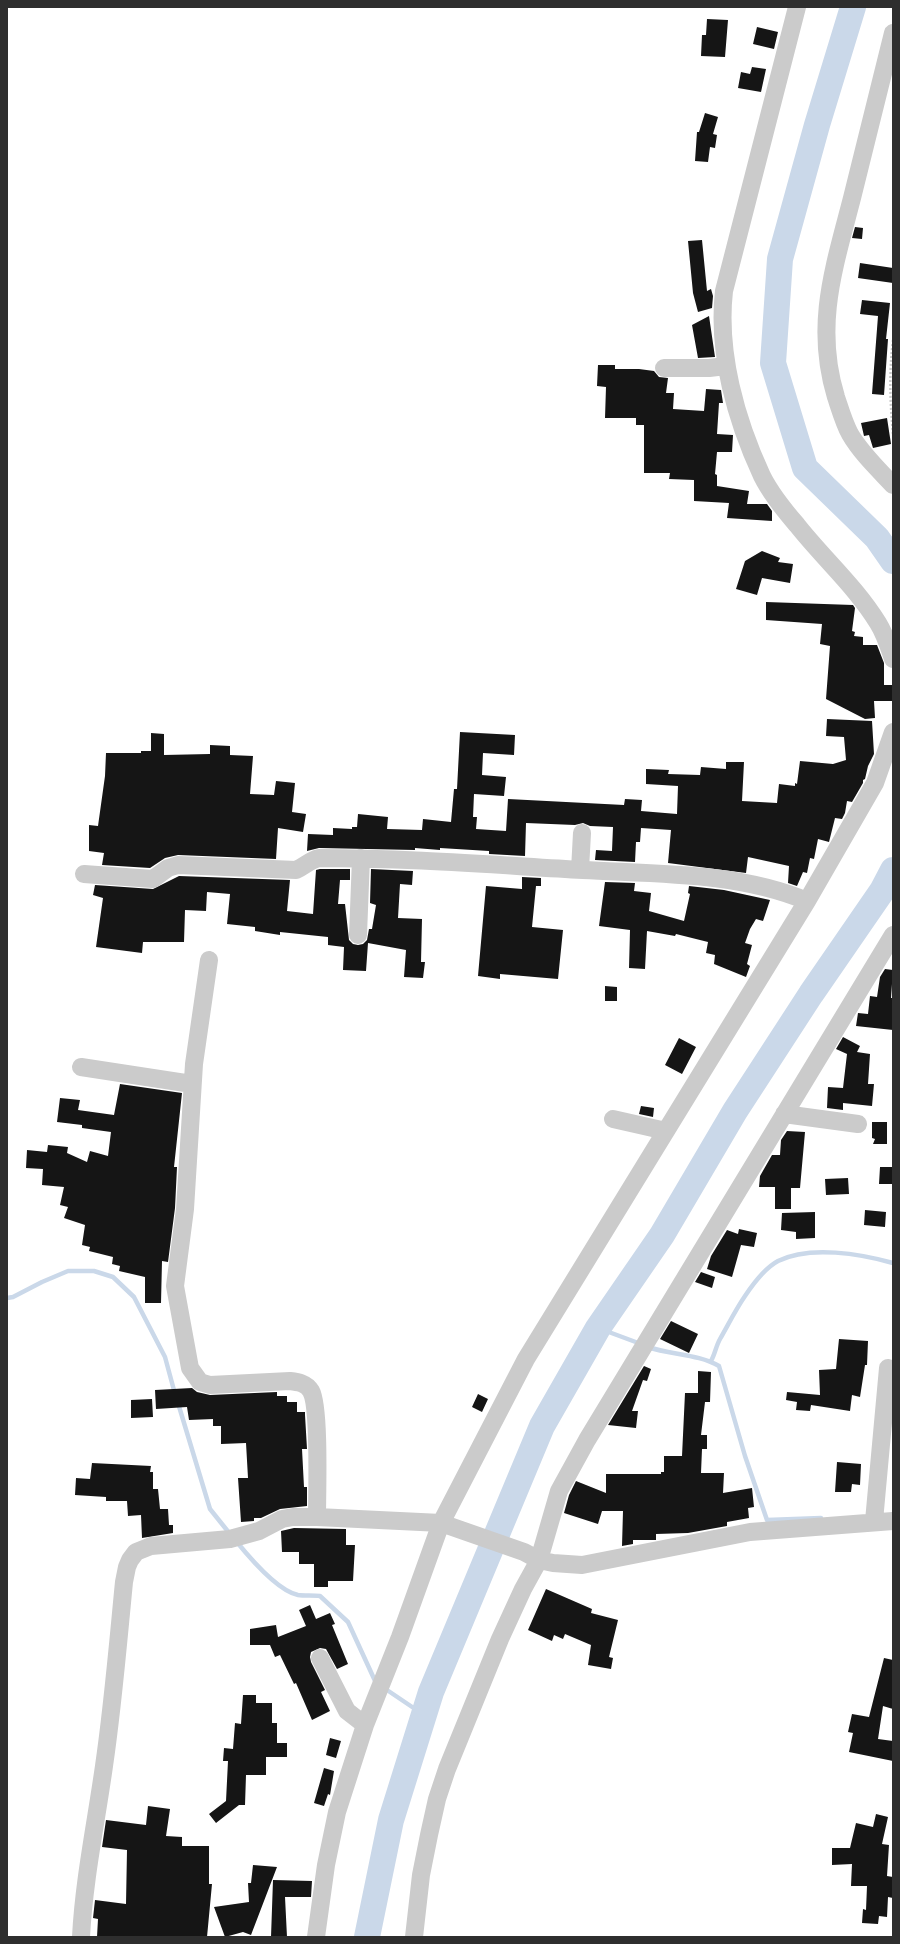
<!DOCTYPE html>
<style>
body{margin:0}
#map{position:relative;width:900px;height:1944px;overflow:hidden;background:#fff;font-family:Quicksand,sans-serif}
canvas{display:block}
.frame{position:absolute;inset:0;border:8px solid #2e2e2e;pointer-events:none}
</style>
<div id="map">
<canvas width="900" height="1944"></canvas>
<div class="frame"></div>
</div>
<script>
const g = document.querySelector('canvas').getContext('2d');
g.lineJoin = 'round';
function strokePath(path, color, width, dash) {
  g.strokeStyle = color;
  g.lineWidth = width;
  g.lineCap = dash ? 'butt' : 'round';
  g.setLineDash(dash || []);
  g.stroke(path);
}
function fill(path, color) {
  g.fillStyle = color;
  g.fill(path, 'evenodd');
}
const stream = new Path2D(`
 M7,1298L13,1297L42,1282L68,1271H94L113,1277L134,1297L165,1357L175,1394
 M598,1328L641,1344
 M648,1347C671,1355 698,1354 719,1366L745,1456L767,1520L821,1518
 M711,1361C715,1354 716,1346 720,1339C728,1325 736,1309 745,1296C753,1284 765,1268 778,1261C810,1245 861,1254 893,1263
 M178,1403L210,1509L230,1534
 M236,1541C249,1557 278,1591 298,1595C305,1596 313,1595 320,1596L348,1622L376,1683
 M384,1688L424,1715`);
const river = new Path2D(`
 M853,7L817,125L780,259L773,363L805,468L877,538L893,561
 M367,1937L391,1820L431,1692L542,1426L598,1328L662,1235L735,1111L811,994L882,891L893,870`);
const building = new Path2D(`
 M707,19L728,20L725,57L701,56L702,35H706Z
 M757,27L778,32L774,49L753,44Z
 M752,67L766,69L761,92L738,88L741,72L750,74Z
 M705,113L718,117L713,134L717,135L715,148L710,147L708,162L695,161L697,132H699Z
 M855,227L863,228L862,239L852,238Z
 M702,240L707,291L711,289L713,296L712,308L698,312L693,293L688,241Z
 M860,263L893,268V283L858,278Z
 M862,300L890,303L886,339H888L884,395L872,394L878,316L860,314Z
 M709,316L715,357L698,358L692,325Z
 M598,365H615V369H639L654,371L659,377L668,378L666,393H674L673,409L704,411L706,389L721,390L723,403H719L717,434L733,435L732,452H717L715,474L717,475V486L749,491L747,504H767L772,511V521L727,518L729,503L694,501V480L669,479L670,473H644V425H636V418H605L606,387L597,386Z
 M887,418L891,444L873,448L869,435L864,436L861,423Z
 M762,551L780,558L778,562L793,564L790,583L762,578L757,595L736,589L745,561Z
 M766,602L853,605L855,608L852,631L855,632L854,636L863,637V645H877L884,663V685H892V701H874L875,718L865,719L826,699L830,646L820,644L822,624L766,620Z
 M827,719L872,721L874,754L868,766L865,779L863,780V783L852,802L847,801L845,813L842,819L835,818L829,842L818,839L814,859L810,858L807,873L803,872L797,886L788,883L789,866L748,857L746,873L668,863L671,830L641,828L640,842H636L635,862L595,860L596,850L612,851L613,827L590,826L583,823L575,825L526,823L525,856L489,854V851L440,848V850L415,848V850L319,848L307,851L308,834L333,835V828L352,829V827H357L358,814L388,817L387,829L422,830L423,819L451,822L454,789H457L460,732L515,735L514,755L483,753L482,775L506,777L504,796L474,794L473,817H477L476,829L506,831L508,799L624,805L625,799L642,800L641,811L677,814L678,786L646,784V769L669,770L668,774L700,775L701,767L726,769V762H744L742,801L777,803L779,784L795,786V783L797,784L800,761L833,764L846,760L844,737L826,736Z
 M151,733L164,734V755L210,754V745L230,746V755L253,756L250,794L274,795L276,781L295,783L292,812L306,814L303,832L278,828L276,859L178,855L165,858L150,868L102,865L104,853L89,851V825L98,826L105,776L106,753H141V751H151Z
 M320,869H350V880H340L338,904H345L349,940L353,944L358,945L363,944L367,940L369,929H372L376,905L370,903L371,869L413,871L412,885L400,884L398,918L422,919L421,962H425L423,978L404,977L406,950L368,943L366,971L343,970L344,947L328,945V937L280,932V935L255,931V927L227,924L230,894L207,892L206,911L185,910L184,942H143L142,953L96,947L103,898L93,895L95,885L153,889L179,876L290,880L287,911L313,914L316,870Z
 M522,877L541,878V886H536L532,927L563,930L558,979L500,974V979L478,976L486,886L522,889Z
 M605,882L635,883L634,891L651,893L649,911L684,921L690,894L688,893L689,886L724,890L770,900L763,921L756,919L750,929L745,943L752,945L747,964L750,966L746,977L714,964L715,955L706,953L708,942L676,934L675,936L647,931L645,969L629,968L630,930L599,926Z
 M885,969L893,970L891,998H893V1030L856,1026L858,1013L868,1014L870,996L877,997L880,977Z
 M605,986L617,987V1001H605Z
 M843,1037L860,1046L857,1052L870,1054L868,1084H874L872,1106L843,1103V1110L827,1108L828,1087L843,1088L847,1054L836,1049Z
 M679,1038L696,1047L682,1074L665,1065Z
 M120,1084L182,1093L174,1167H177L175,1208L168,1262L162,1261L161,1303H145V1277L119,1271L120,1266L112,1264L113,1257L89,1251L90,1247L82,1245L85,1225L64,1218L68,1207L60,1205L64,1187L42,1185L43,1169L26,1168L27,1150L47,1152L48,1145L68,1147L67,1153L87,1162L90,1151L108,1156L111,1132L82,1128V1125L57,1122L60,1098L80,1100L78,1110L114,1115Z
 M641,1106L654,1108L653,1117L639,1114Z
 M872,1122H887V1144H873L875,1139L872,1138Z
 M787,1131L805,1132L800,1188H791V1209H775V1187H759L760,1176L772,1155H780L781,1140Z
 M880,1167H893V1184H879Z
 M848,1178L849,1194L826,1195L825,1179Z
 M865,1210L886,1212L885,1227L864,1225Z
 M815,1212V1238L796,1239V1232L781,1230L782,1213Z
 M739,1229L757,1233L754,1247L741,1245L732,1277L707,1269L711,1256L727,1230L738,1234Z
 M701,1272L715,1277L712,1288L695,1282Z
 M671,1321L698,1334L689,1353L660,1339Z
 M839,1339L868,1341L867,1365H865L860,1397L852,1395L850,1411L811,1405L810,1411L796,1410L797,1402L786,1400L787,1392L820,1395L819,1370L836,1369Z
 M644,1366L651,1369L647,1381L643,1380L632,1411H638L636,1428L608,1425Z
 M698,1371L711,1372L710,1402H705L701,1435H707V1449H702L701,1473H724L723,1493L752,1488L754,1507L748,1508L749,1518L727,1522V1526L688,1533L656,1534V1540H633V1544L622,1546L623,1511H602L598,1524L564,1513L569,1495L576,1481L606,1493V1474H661V1472H664V1456H682L685,1393H698Z
 M192,1388L197,1392L210,1395L277,1392V1396H287V1402H297V1412H305V1415L307,1449H302L304,1487H307V1506L280,1509L261,1518H254V1521L241,1522L238,1478H248L246,1443L221,1444V1426H213V1419L189,1420L187,1407L156,1409L155,1390Z
 M478,1394L488,1399L482,1412L472,1407Z
 M152,1399L153,1417L131,1418V1400Z
 M837,1462L861,1464L860,1485L852,1484L851,1492H835Z
 M92,1463L151,1466L150,1472H153V1489H158L160,1509H168L169,1525H173V1533L142,1538L141,1515L128,1516L127,1501H106V1497L75,1495L76,1478L90,1479Z
 M294,1528L346,1529V1545H355L353,1581H328V1587H314V1564H299V1552H282L281,1531Z
 M546,1589L592,1609L591,1613L618,1620L609,1657L613,1658L611,1669L588,1665L591,1645L565,1634L563,1639L554,1635L552,1641L528,1630Z
 M310,1605L316,1619L330,1613L335,1624L332,1625L348,1664L337,1669L326,1649L320,1648L311,1652L310,1657L311,1662L325,1690L321,1692L330,1711L312,1720L296,1683L294,1684L280,1655L275,1657L270,1645H250V1629L276,1625L278,1637L306,1626L299,1610Z
 M884,1658L893,1660V1709L883,1706L878,1739L893,1741V1761L849,1752L853,1733L848,1732L852,1714L869,1717Z
 M243,1695H256V1703H272V1723H277V1743H287V1757H266V1775H246L245,1805H239L216,1823L209,1814L226,1801L228,1761H223L224,1748L233,1749L235,1723L241,1724Z
 M330,1738L341,1741L336,1758L326,1755Z
 M324,1768L334,1771L330,1795L328,1794L324,1806L314,1803Z
 M148,1806L170,1809L166,1836L182,1837V1846H209V1884H212L207,1937H97L98,1919L93,1918L95,1900L126,1904L127,1850L102,1847L106,1820L146,1825Z
 M876,1814L888,1817L882,1844L889,1845L887,1876L893,1877V1898L888,1897L887,1917L879,1916L878,1924L862,1923L863,1909L866,1910L867,1886H851L852,1864L832,1865V1848H850L856,1823L873,1827Z
 M253,1865L277,1867L251,1935L243,1932L225,1937L214,1907L249,1902L248,1883H251Z
 M273,1880L312,1881L311,1897H285L287,1937H271Z`);
const path = new Path2D(`
 M893,340C889,372 890,402 893,434`);
const minor = new Path2D(`
 M797,7L724,291C717,353 736,420 762,476C771,494 784,510 797,525C823,558 856,587 878,623C885,634 889,647 893,659
 M893,33C879,88 866,143 852,198C834,268 814,325 836,397C840,409 844,423 850,434C861,453 878,469 893,485
 M664,368H709L726,366
 M580,870L582,833
 M84,874L153,879L168,868L178,865L296,870C305,866 310,860 319,858C408,858 495,865 583,870C657,874 738,872 807,901
 M358,935L361,858
 M209,960L194,1064L185,1209L175,1286L190,1368L200,1382L210,1385L290,1381C298,1382 306,1383 311,1391C320,1407 317,1494 317,1517
 M81,1067L192,1084
 M784,1114L858,1124
 M613,1119L666,1131
 M874,1521L888,1368
 M320,1658L347,1711L365,1725
 M81,1937C84,1879 96,1823 104,1766C113,1705 118,1643 124,1582L127,1567L130,1560L136,1552L151,1546L230,1539L259,1531L282,1519L293,1517H317L441,1523L524,1552L539,1560L553,1563L582,1565L750,1532L893,1521
 M316,1937L326,1865L337,1812L365,1725L400,1637L441,1523L526,1359L807,901L875,783L893,732
 M414,1937L421,1875L429,1835L437,1799L447,1769L500,1639L523,1589L539,1560L559,1491L587,1440L893,935`);
strokePath(stream, '#cad8e9', 4.5);
strokePath(river, '#cad8e9', 26);
fill(building, '#151515');
strokePath(path, '#cbcbcb', 2.5, [2, 2]);
strokePath(minor, '#cbcbcb', 18);
</script>
